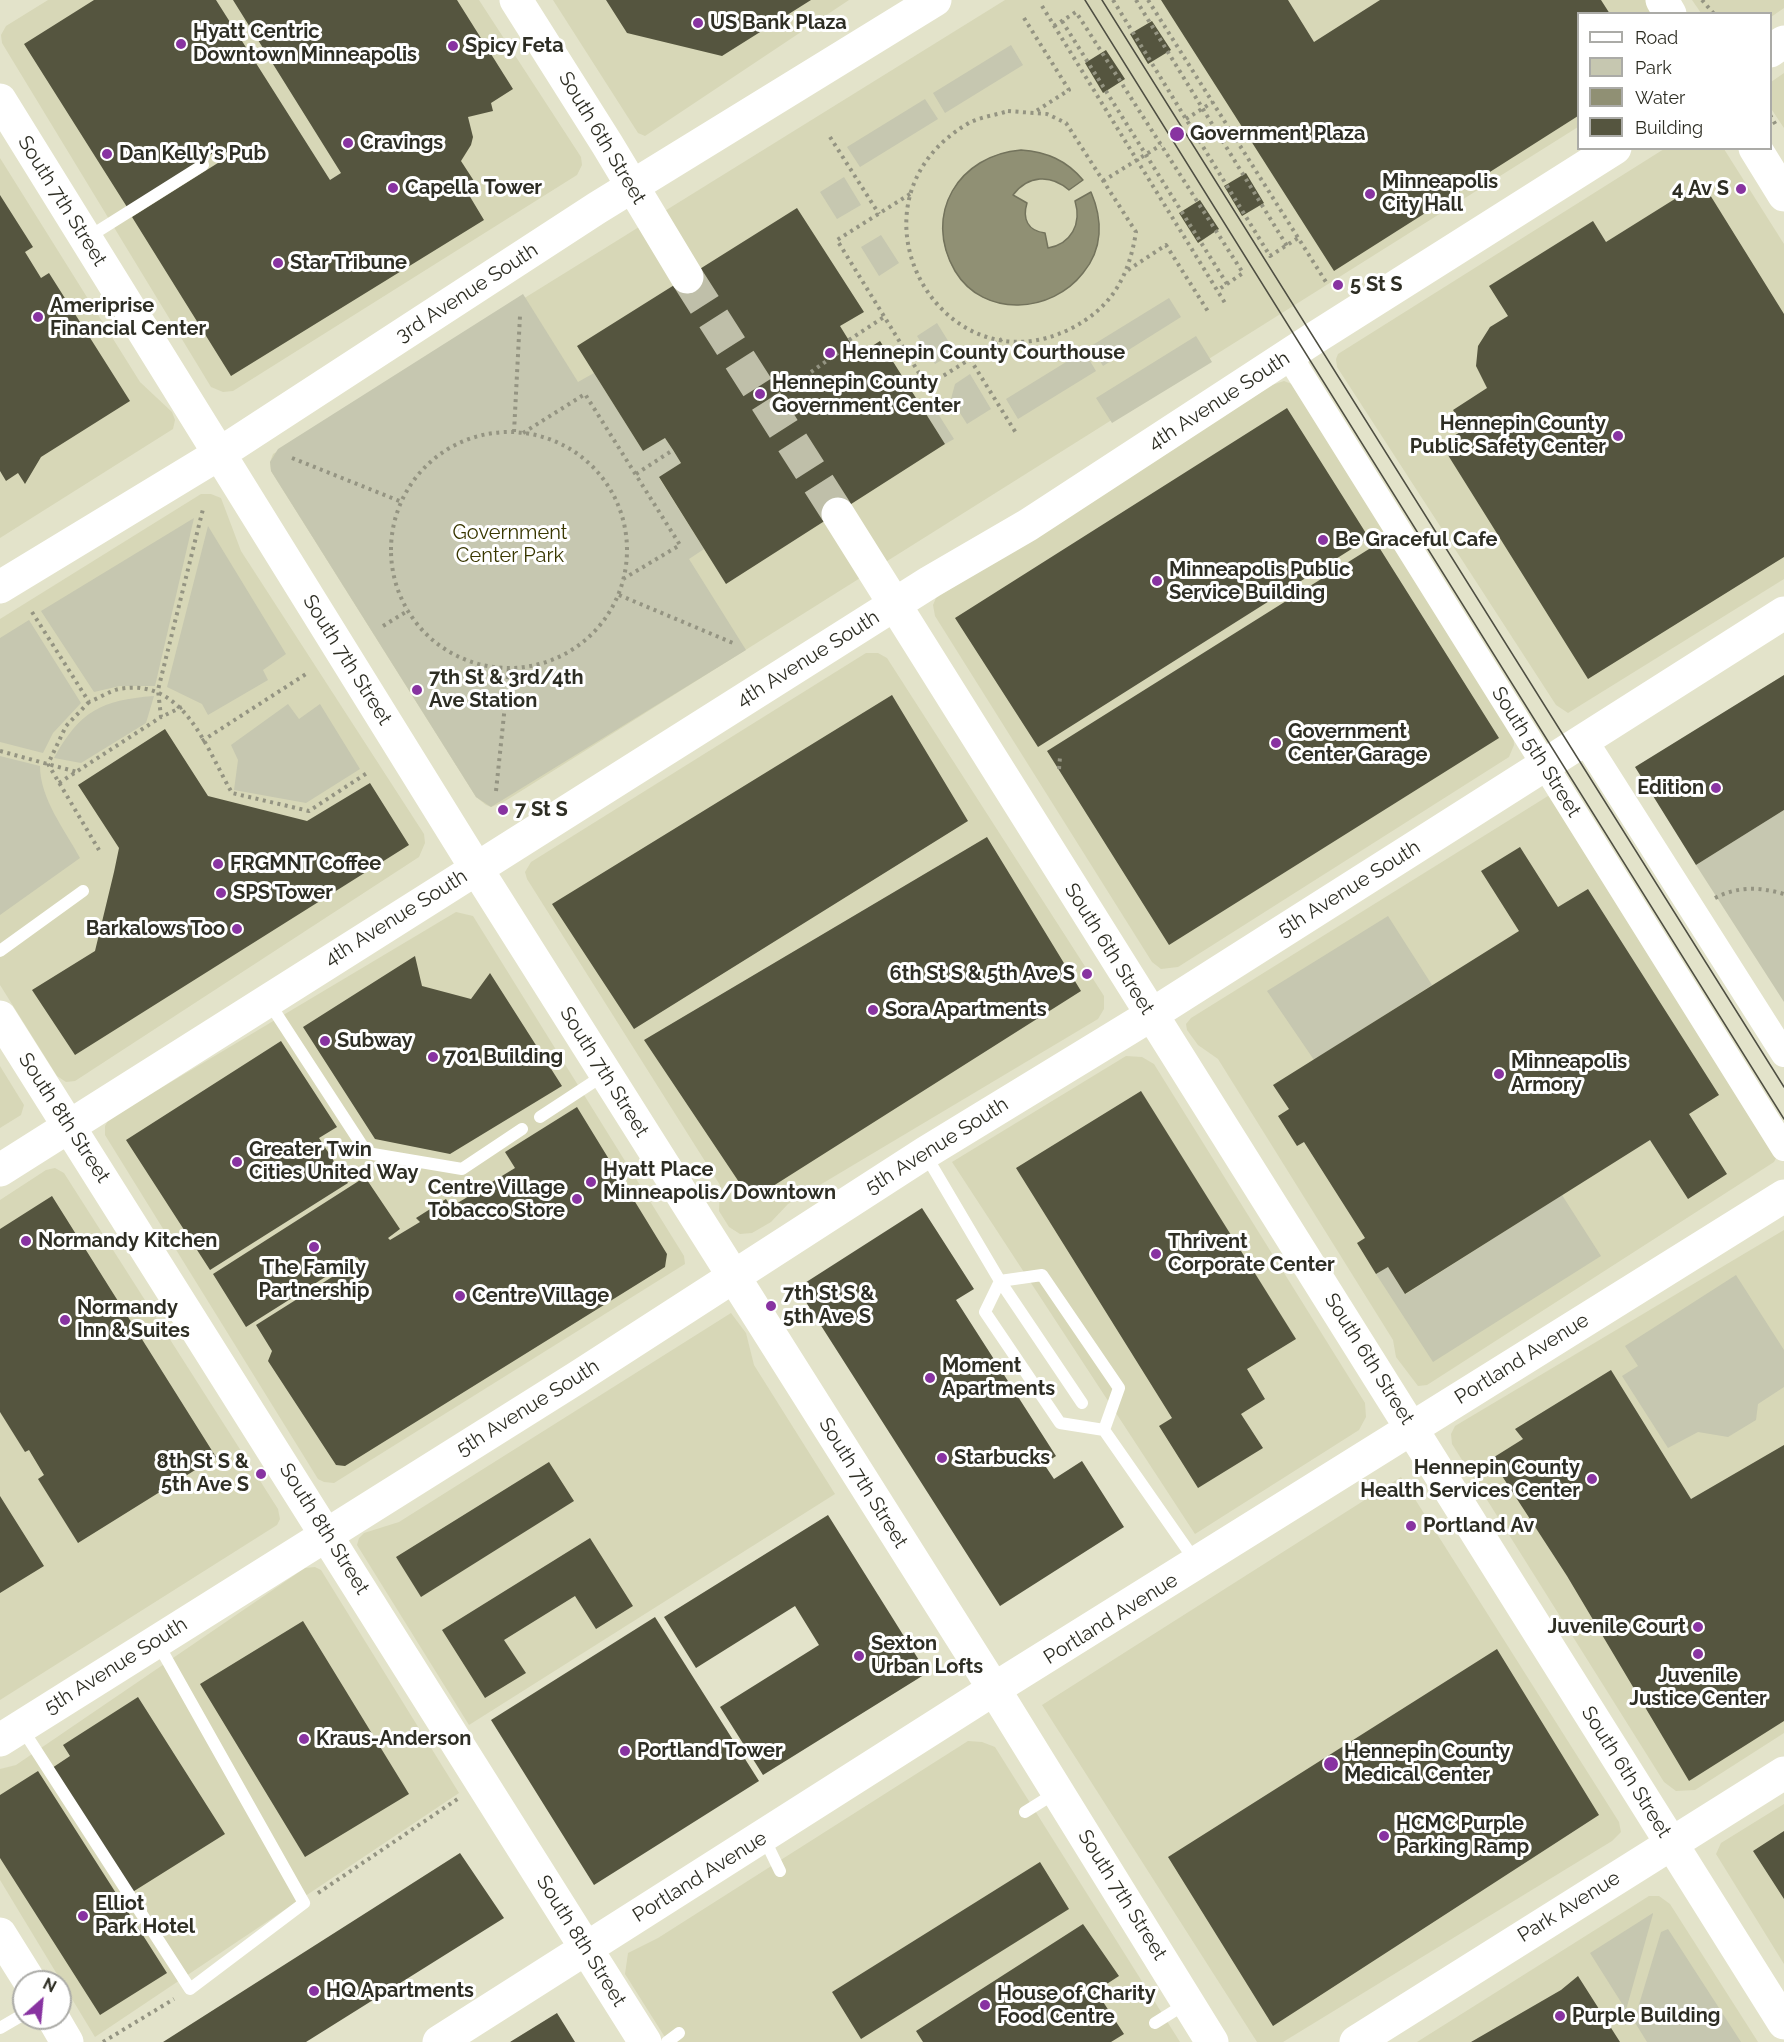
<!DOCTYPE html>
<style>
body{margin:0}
#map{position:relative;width:1784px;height:2042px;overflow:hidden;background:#e3e3ca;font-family:Raleway,sans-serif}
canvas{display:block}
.legend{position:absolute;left:1577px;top:12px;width:195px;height:138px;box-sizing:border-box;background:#fff;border:2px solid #ababa7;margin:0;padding:8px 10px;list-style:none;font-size:18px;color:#2e2e24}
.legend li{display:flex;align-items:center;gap:12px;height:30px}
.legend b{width:30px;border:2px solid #ababa7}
.north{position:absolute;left:12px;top:1970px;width:60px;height:60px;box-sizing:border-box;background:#fff;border:2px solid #ababa7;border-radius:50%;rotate:27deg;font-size:16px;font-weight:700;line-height:24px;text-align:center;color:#2e2e24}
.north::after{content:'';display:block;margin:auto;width:21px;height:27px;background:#8833a1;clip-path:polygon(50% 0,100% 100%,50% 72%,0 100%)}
</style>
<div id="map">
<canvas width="1784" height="2042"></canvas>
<ul class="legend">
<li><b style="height:8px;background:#fff"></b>Road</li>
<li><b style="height:16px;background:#c6c7b0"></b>Park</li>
<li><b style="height:16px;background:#909074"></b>Water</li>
<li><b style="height:16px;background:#55553f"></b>Building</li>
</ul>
<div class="north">N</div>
</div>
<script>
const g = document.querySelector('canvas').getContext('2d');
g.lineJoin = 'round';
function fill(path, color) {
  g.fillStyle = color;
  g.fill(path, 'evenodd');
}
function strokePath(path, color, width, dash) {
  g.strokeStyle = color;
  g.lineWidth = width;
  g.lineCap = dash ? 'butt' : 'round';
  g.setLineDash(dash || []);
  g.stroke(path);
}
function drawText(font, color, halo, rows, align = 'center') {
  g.font = font + ' Raleway,sans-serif';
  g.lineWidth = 6;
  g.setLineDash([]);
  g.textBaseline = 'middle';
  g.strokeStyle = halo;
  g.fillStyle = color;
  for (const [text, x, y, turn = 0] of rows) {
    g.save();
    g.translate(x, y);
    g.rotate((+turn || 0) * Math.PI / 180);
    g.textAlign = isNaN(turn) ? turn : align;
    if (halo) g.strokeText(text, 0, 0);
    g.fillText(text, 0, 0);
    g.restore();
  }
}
const built = new Path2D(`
 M48,0H479L581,157L582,165L577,175L233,391L223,392L211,387L2,43L1,35L6,26Z
 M553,0H849L645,136L638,133Z
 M1005,0H1654L1662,13L1578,14V127L502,803L491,807L486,805L476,797L271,471L270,462L273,454Z
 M1692,0H1784V8L1771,17L1770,14L1701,13Z
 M1784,73V128L1770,107L1771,82Z
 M1664,149H1724L1784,244V579L1568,713L1556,705L1337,367L1336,359L1338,354Z
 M0,158L140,382L172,412L175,420L173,429L0,538Z
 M1284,381L1297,386L1513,725L1514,745L1509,757L1178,967L1161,969L1152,962L935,616L933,605L936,598L1272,385Z
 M201,494H211L221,498L241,551L424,834L425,843L419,857L75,1081L66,1082L57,1076L0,985V619Z
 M866,653H878L887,658L1104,996V1009L1098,1019L788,1204L771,1222L752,1233L740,1234L729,1227L719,1211L720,1185L527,879L525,872L531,862Z
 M1548,796L1553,798L1777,1156L1774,1162L1427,1385L1418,1386L1396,1357L1393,1340L1218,1059L1198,1045L1187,1030L1186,1024L1191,1018Z
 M456,912L473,916L684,1256L685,1264L334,1483L324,1482L318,1479L105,1135V1126L109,1119Z
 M1126,1056L1142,1057L1154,1064L1365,1403L1366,1417L1359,1430L1195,1534L952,1162Z
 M0,1066L24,1105L21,1115L0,1128Z
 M55,1168L64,1173L278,1509L280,1519L277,1525L0,1700V1200L46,1170Z
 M1784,1230V1733L1695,1790L1676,1791L1664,1782L1452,1444L1451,1434L1455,1426Z
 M731,1313L746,1333L754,1365L835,1494L469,1725L357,1545L359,1538L364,1533L399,1522Z
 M1401,1477L1619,1822L1621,1832L1612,1841L1283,2042H1257L1042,1705Z
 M315,1567L321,1570L459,1793L95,2037L0,1880V1769L16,1765L305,1568Z
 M968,1741L982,1742L995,1747L1180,2042H668L625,1974L628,1953L658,1938Z
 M1784,1804V1964L1716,1854L1721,1843Z
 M1649,1896H1659L1670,1904L1758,2042H1417Z`);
const green = new Path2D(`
 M1011,45L1023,65L945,113L933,93Z
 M925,99L938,119L860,167L847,147Z
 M844,177L861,205L837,219L820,192Z
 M881,235L899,263L879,276L861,247Z
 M523,294L578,382L594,373L643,451L665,438L681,463L659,478L704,549L689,559L746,650L491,807L476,797L271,471L270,462L278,449Z
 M1169,298L1181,317L1103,366L1091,346Z
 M937,323L955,352L935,364L917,336Z
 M1196,336L1212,362L1112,423L1096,398Z
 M1084,351L1096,371L1018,419L1006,399Z
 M970,374L991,409L967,424L951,399L955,384Z
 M935,409L954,439L945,444L926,414Z
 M194,518L155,686H120L94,692L41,611Z
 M208,526L286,654L263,670L268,680L208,715L202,704L167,687Z
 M29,620L81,703L53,733L43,753L0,742V638Z
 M154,696L146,723L81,763L54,758C80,711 101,700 154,696Z
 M288,704L299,719L320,704L360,769L306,803L234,790L238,760L231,745Z
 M0,756L40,766C40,799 65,830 80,858L0,915Z
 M1784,810V1002L1696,865Z
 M1388,916L1432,985L1314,1060L1267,991Z
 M1562,1195L1601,1256L1433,1362L1376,1274L1388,1267L1406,1294Z
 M1736,1275L1784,1350V1387L1758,1404L1756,1420L1728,1437L1698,1432L1668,1448L1622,1376L1638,1366L1625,1346Z
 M1653,1913V1914L1626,2010L1590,1953Z
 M1668,1929L1741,2042H1647L1634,2021L1661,1932Z`);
const water = new Path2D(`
 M1021,150C1047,152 1066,160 1083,180L1069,190C1051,174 1028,175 1013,195L1027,203C1022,219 1028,231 1045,233L1048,248C1071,244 1082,224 1075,201L1091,192C1103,220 1103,249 1083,273C1052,313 984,319 955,271C922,214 959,155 1021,150Z`);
const building = new Path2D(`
 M94,0H216L330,180L341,173L233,0H457L513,89L491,103L493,111L468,117L473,137L471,145L461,161L474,181L466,190L484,220L231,376L132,217L229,156L223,147L127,207L24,44Z
 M606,0H811L722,56L627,33Z
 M1161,0H1288L1314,42L1380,0H1601L1610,14H1578V116L1334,271Z
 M1152,21L1171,50L1148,64L1130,34Z
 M1106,50L1125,79L1103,93L1085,63Z
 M1246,173L1264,203L1242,216L1224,186Z
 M1702,182L1784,314V557L1588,679L1441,444L1465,429L1453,410L1487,388L1476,366L1478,346L1490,327L1508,316L1489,286L1593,221L1606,242Z
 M0,195L33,247L25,252L41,278L49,273L130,401L41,457L25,484L18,473L6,481L0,471Z
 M1200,200L1219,229L1198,243L1179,213Z
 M797,208L864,312L840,326L858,355L880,341L945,444L726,584L659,477L681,463L673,450L665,438L643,451L577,346Z
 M1287,408L1369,538L1038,747L955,618Z
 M1377,544L1499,738L1169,945L1047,751Z
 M1784,675V810L1696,865L1635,767Z
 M892,695L968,821L634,1029L552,904Z
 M165,729L208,796L307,821L370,783L409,845L75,1055L32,990L95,951L114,872L119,848L78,785Z
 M987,837L1081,991L751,1200L644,1040Z
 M1520,847L1558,907L1588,889L1719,1095L1689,1114L1727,1174L1688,1199L1650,1140L1405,1294L1388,1267L1376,1274L1357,1243L1365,1238L1304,1142L1297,1146L1278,1116L1289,1109L1273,1085L1519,931L1481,871Z
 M415,956L422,986L471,999L490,973L562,1086L450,1154L375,1139L303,1027Z
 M281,1041L337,1127L319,1138L348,1183L210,1270L126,1140Z
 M1141,1091L1296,1339L1247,1369L1265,1399L1241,1414L1263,1448L1198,1488L1159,1426L1172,1418L1016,1168Z
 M577,1107L667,1254L665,1267L345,1466L336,1465L268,1361L272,1351L256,1325L359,1260L357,1257L246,1327L213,1274L365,1177L400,1229L388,1238L390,1240L420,1222L416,1218L446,1199L451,1207L515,1168L505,1152Z
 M52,1196L216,1457L78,1543L38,1479L44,1475L29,1450L25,1452L0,1412V1229Z
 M922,1208L974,1289L956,1300L1056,1456L1044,1464L1054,1479L1082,1461L1124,1527L1000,1606L797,1288Z
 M1611,1370L1691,1499L1784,1445V1721L1689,1781L1567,1576L1491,1459L1523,1439L1515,1429Z
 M549,1462L574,1501L421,1597L396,1557Z
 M0,1496L44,1566L0,1593Z
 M828,1515L927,1673L763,1775L720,1707L819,1645L795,1606L696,1668L664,1617Z
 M590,1538L633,1606L596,1629L575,1596L504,1640L526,1673L485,1698L442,1630Z
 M655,1617L759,1781L594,1885L491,1720Z
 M303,1621L409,1794L305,1857L200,1684Z
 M1497,1649L1599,1815L1273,2026L1168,1857Z
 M138,1697L225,1834L131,1893L52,1768L70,1756L63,1745Z
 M38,1771L167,1973L100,2015L0,1858V1795Z
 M1784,1831V1899L1753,1851Z
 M460,1853L504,1918L306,2042H163Z
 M1040,1862L1069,1909L861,2039L832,1992Z
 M1083,1924L1119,1976L1096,1991L1124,2034L1111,2042H923L916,2031Z
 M1578,1976L1620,2042H1471L1561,1990Z
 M557,2013L575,2042H510Z`);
const secondaryTunnel = new Path2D(`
 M687,277L838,514`);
const path = new Path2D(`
 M1113,0L1270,256L1298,238
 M1136,0L1287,246
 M1148,0L1326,282
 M1702,0L1714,14
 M1042,6L1225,303
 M1024,18L1069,90L1033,113
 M1062,21L1227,284
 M1054,26L1076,12L1243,273L1218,290
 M1008,111L1047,114L1066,123L1136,232C1129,276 1112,308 1070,329C940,393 834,201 969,123C980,117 996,115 1008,111Z
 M1770,115L1777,127
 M1186,119L1213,102
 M830,137L879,214
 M1103,181L1161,145
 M910,194L837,240L927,386L1002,339
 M1128,270L1166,245L1209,313
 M849,340L884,317
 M970,359L1016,433
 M811,372L842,350
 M514,432L520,316
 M391 550a118 118 0 1 1 236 0a118 118 0 1 1-236 0Z
 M523,433L585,394L680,545L623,579
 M292,458L402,502
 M636,474L673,450
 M619,595L733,643
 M32,612L89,702C99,698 110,691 119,689C184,677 206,748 232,793L309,811L367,773
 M383,626L409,610
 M89,702L66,726L48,764L99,850
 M182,707L161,717L158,690L203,509
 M202,741L306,674
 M0,751L77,772
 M1059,769L1060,757
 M59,783L161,717
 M496,791L509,667
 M1715,898C1738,886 1760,887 1784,894
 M318,1893L459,1798
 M103,2042L174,1999`);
const lane = new Path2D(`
 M87,238L203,165
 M0,951L83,891
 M268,1001L367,1153L462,1169L522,1129
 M540,1117L604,1075
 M925,1154L1000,1281L1042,1275L1119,1388L1104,1430L1196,1562
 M1000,1281L985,1312L1060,1423L1104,1430
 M1000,1281L1082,1403
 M21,1727L190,1989L304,1903L157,1642
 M1025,1812L1057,1792
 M764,1838L780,1871
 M1155,2023L1187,2003
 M0,2028L24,2014
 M667,2042L679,2033`);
const street = new Path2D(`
 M1289,356L1784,1148
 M1584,739L1784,1054`);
const secondary = new Path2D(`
 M516,0L607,144L687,277
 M1662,0L1670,14
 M1770,51L1784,42
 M0,100L476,868L994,1689L1212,2042
 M1755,148L1784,195
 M838,514L1784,2023
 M0,587L219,454L597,208L935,0
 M0,1017L645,2042
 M0,1170L930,582L1028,525L1313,339L1615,148
 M0,1740L578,1377L925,1153L1151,1015L1784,613
 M0,1934L30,1982
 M53,2018L67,2042
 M439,2042L994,1689L1784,1196
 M1356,2042L1784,1773`);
const tram = new Path2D(`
 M1085,0L1784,1119
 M1102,0L1784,1087`);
const markers = [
 [698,23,6,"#8833a1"],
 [181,44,6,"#8833a1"],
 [453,46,6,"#8833a1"],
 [1177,134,8,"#8833a1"],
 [348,143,6,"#8833a1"],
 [107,154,6,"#8833a1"],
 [393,188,6,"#8833a1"],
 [1741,189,6,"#8833a1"],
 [1370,194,6,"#8833a1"],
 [278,263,6,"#8833a1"],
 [1338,285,6,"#8833a1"],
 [38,317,6,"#8833a1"],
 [830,353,6,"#8833a1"],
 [760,394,6,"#8833a1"],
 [1618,436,6,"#8833a1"],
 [1323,540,6,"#8833a1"],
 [1157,581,6,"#8833a1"],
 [417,690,6,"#8833a1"],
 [1276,743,6,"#8833a1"],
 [1716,788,6,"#8833a1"],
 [503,810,6,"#8833a1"],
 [218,864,6,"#8833a1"],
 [221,893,6,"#8833a1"],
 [237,929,6,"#8833a1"],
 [1087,974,6,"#8833a1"],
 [873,1010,6,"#8833a1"],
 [325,1041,6,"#8833a1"],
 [433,1057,6,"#8833a1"],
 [1499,1074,6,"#8833a1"],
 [237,1162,6,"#8833a1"],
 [591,1182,6,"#8833a1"],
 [577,1199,6,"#8833a1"],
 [26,1241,6,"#8833a1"],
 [314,1247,6,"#8833a1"],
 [1156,1254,6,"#8833a1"],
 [460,1296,6,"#8833a1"],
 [771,1306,6,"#8833a1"],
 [65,1320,6,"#8833a1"],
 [930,1378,6,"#8833a1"],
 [942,1458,6,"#8833a1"],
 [261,1474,6,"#8833a1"],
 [1592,1479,6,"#8833a1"],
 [1411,1526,6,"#8833a1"],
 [1698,1627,6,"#8833a1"],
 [1698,1654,6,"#8833a1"],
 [859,1656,6,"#8833a1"],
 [304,1739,6,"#8833a1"],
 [625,1751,6,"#8833a1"],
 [1331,1764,8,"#8833a1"],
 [1384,1836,6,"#8833a1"],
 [83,1916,6,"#8833a1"],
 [314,1991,6,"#8833a1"],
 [985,2005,6,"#8833a1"],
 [1560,2016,6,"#8833a1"]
];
const poiNames = [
 ["US Bank Plaza",710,23],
 ["Hyatt Centric",193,32],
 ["Downtown Minneapolis",193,55],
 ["Spicy Feta",465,46],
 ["Government Plaza",1190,134],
 ["Cravings",360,143],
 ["Dan Kelly's Pub",119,154],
 ["Minneapolis",1382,182],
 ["City Hall",1382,205],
 ["Capella Tower",405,188],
 ["4 Av S",1729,189,"right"],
 ["Star Tribune",290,263],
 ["5 St S",1350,285],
 ["Ameriprise",50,306],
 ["Financial Center",50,329],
 ["Hennepin County Courthouse",842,353],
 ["Hennepin County",772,383],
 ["Government Center",772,406],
 ["Hennepin County",1606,424,"right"],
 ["Public Safety Center",1606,447,"right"],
 ["Be Graceful Cafe",1335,540],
 ["Minneapolis Public",1169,570],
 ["Service Building",1169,593],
 ["7th St & 3rd/4th",429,678],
 ["Ave Station",429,701],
 ["Government",1288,732],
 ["Center Garage",1288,755],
 ["Edition",1704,788,"right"],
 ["7 St S",515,810],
 ["FRGMNT Coffee",230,864],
 ["SPS Tower",233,893],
 ["Barkalows Too",225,929,"right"],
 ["6th St S & 5th Ave S",1075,974,"right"],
 ["Sora Apartments",885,1010],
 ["Subway",337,1041],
 ["701 Building",445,1057],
 ["Minneapolis",1511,1062],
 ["Armory",1511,1085],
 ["Greater Twin",249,1150],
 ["Cities United Way",249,1173],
 ["Hyatt Place",603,1170],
 ["Minneapolis/Downtown",603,1193],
 ["Centre Village",565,1188,"right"],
 ["Tobacco Store",565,1211,"right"],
 ["Normandy Kitchen",38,1241],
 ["Thrivent",1168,1242],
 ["Corporate Center",1168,1265],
 ["The Family",314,1268,"center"],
 ["Partnership",314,1291,"center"],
 ["7th St S &",783,1294],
 ["5th Ave S",783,1317],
 ["Centre Village",472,1296],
 ["Normandy",77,1308],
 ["Inn & Suites",77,1331],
 ["Moment",942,1366],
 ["Apartments",942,1389],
 ["Starbucks",954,1458],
 ["8th St S &",249,1462,"right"],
 ["5th Ave S",249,1485,"right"],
 ["Hennepin County",1580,1468,"right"],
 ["Health Services Center",1580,1491,"right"],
 ["Portland Av",1423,1526],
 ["Juvenile Court",1686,1627,"right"],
 ["Sexton",871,1644],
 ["Urban Lofts",871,1667],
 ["Juvenile",1698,1676,"center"],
 ["Justice Center",1698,1699,"center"],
 ["Kraus-Anderson",316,1739],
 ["Portland Tower",637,1751],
 ["Hennepin County",1344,1752],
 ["Medical Center",1344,1775],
 ["HCMC Purple",1396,1824],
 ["Parking Ramp",1396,1847],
 ["Elliot",95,1904],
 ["Park Hotel",95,1927],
 ["HQ Apartments",326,1991],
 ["House of Charity",997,1994],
 ["Food Centre",997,2017],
 ["Purple Building",1572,2016]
];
const streetNames = [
 ["South 6th Street",602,138,59],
 ["South 7th Street",62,201,58],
 ["3rd Avenue South",467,293,-33],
 ["4th Avenue South",1219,401,-33],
 ["4th Avenue South",808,659,-32],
 ["South 7th Street",347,660,58],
 ["South 5th Street",1536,752,58],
 ["5th Avenue South",1349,889,-32],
 ["4th Avenue South",396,918,-32],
 ["South 6th Street",1109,949,58],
 ["South 7th Street",604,1072,58],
 ["South 8th Street",64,1118,57],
 ["5th Avenue South",937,1146,-32],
 ["South 6th Street",1369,1359,58],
 ["Portland Avenue",1522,1359,-32],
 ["5th Avenue South",528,1408,-32],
 ["South 7th Street",863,1483,58],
 ["South 8th Street",324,1529,58],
 ["Portland Avenue",1111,1619,-32],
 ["5th Avenue South",116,1666,-32],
 ["South 6th Street",1626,1772,58],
 ["Portland Avenue",700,1877,-32],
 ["South 7th Street",1122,1895,58],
 ["Park Avenue",1569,1907,-32],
 ["South 8th Street",581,1941,58]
];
const parkNames = [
 ["Government",510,533],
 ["Center Park",510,556]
];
fill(built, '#d7d7b7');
fill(green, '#c6c7b0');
fill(water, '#909074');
strokePath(water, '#73735c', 1.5);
fill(building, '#55553f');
strokePath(secondaryTunnel, '#bfbfa9', 33, [33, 16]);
strokePath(path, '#949482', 4, [3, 4.5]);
strokePath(lane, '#fff', 12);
strokePath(street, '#fff', 26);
strokePath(secondary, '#fff', 33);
strokePath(tram, '#4e4e42', 1.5);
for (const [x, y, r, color] of markers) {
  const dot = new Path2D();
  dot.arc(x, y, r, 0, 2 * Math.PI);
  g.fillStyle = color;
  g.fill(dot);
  strokePath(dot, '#fff', 2);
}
drawText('bold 20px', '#2e2e24', '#fff', poiNames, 'left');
drawText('20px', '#2e2e24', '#fff', streetNames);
drawText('20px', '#393700', '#fff', parkNames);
</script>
